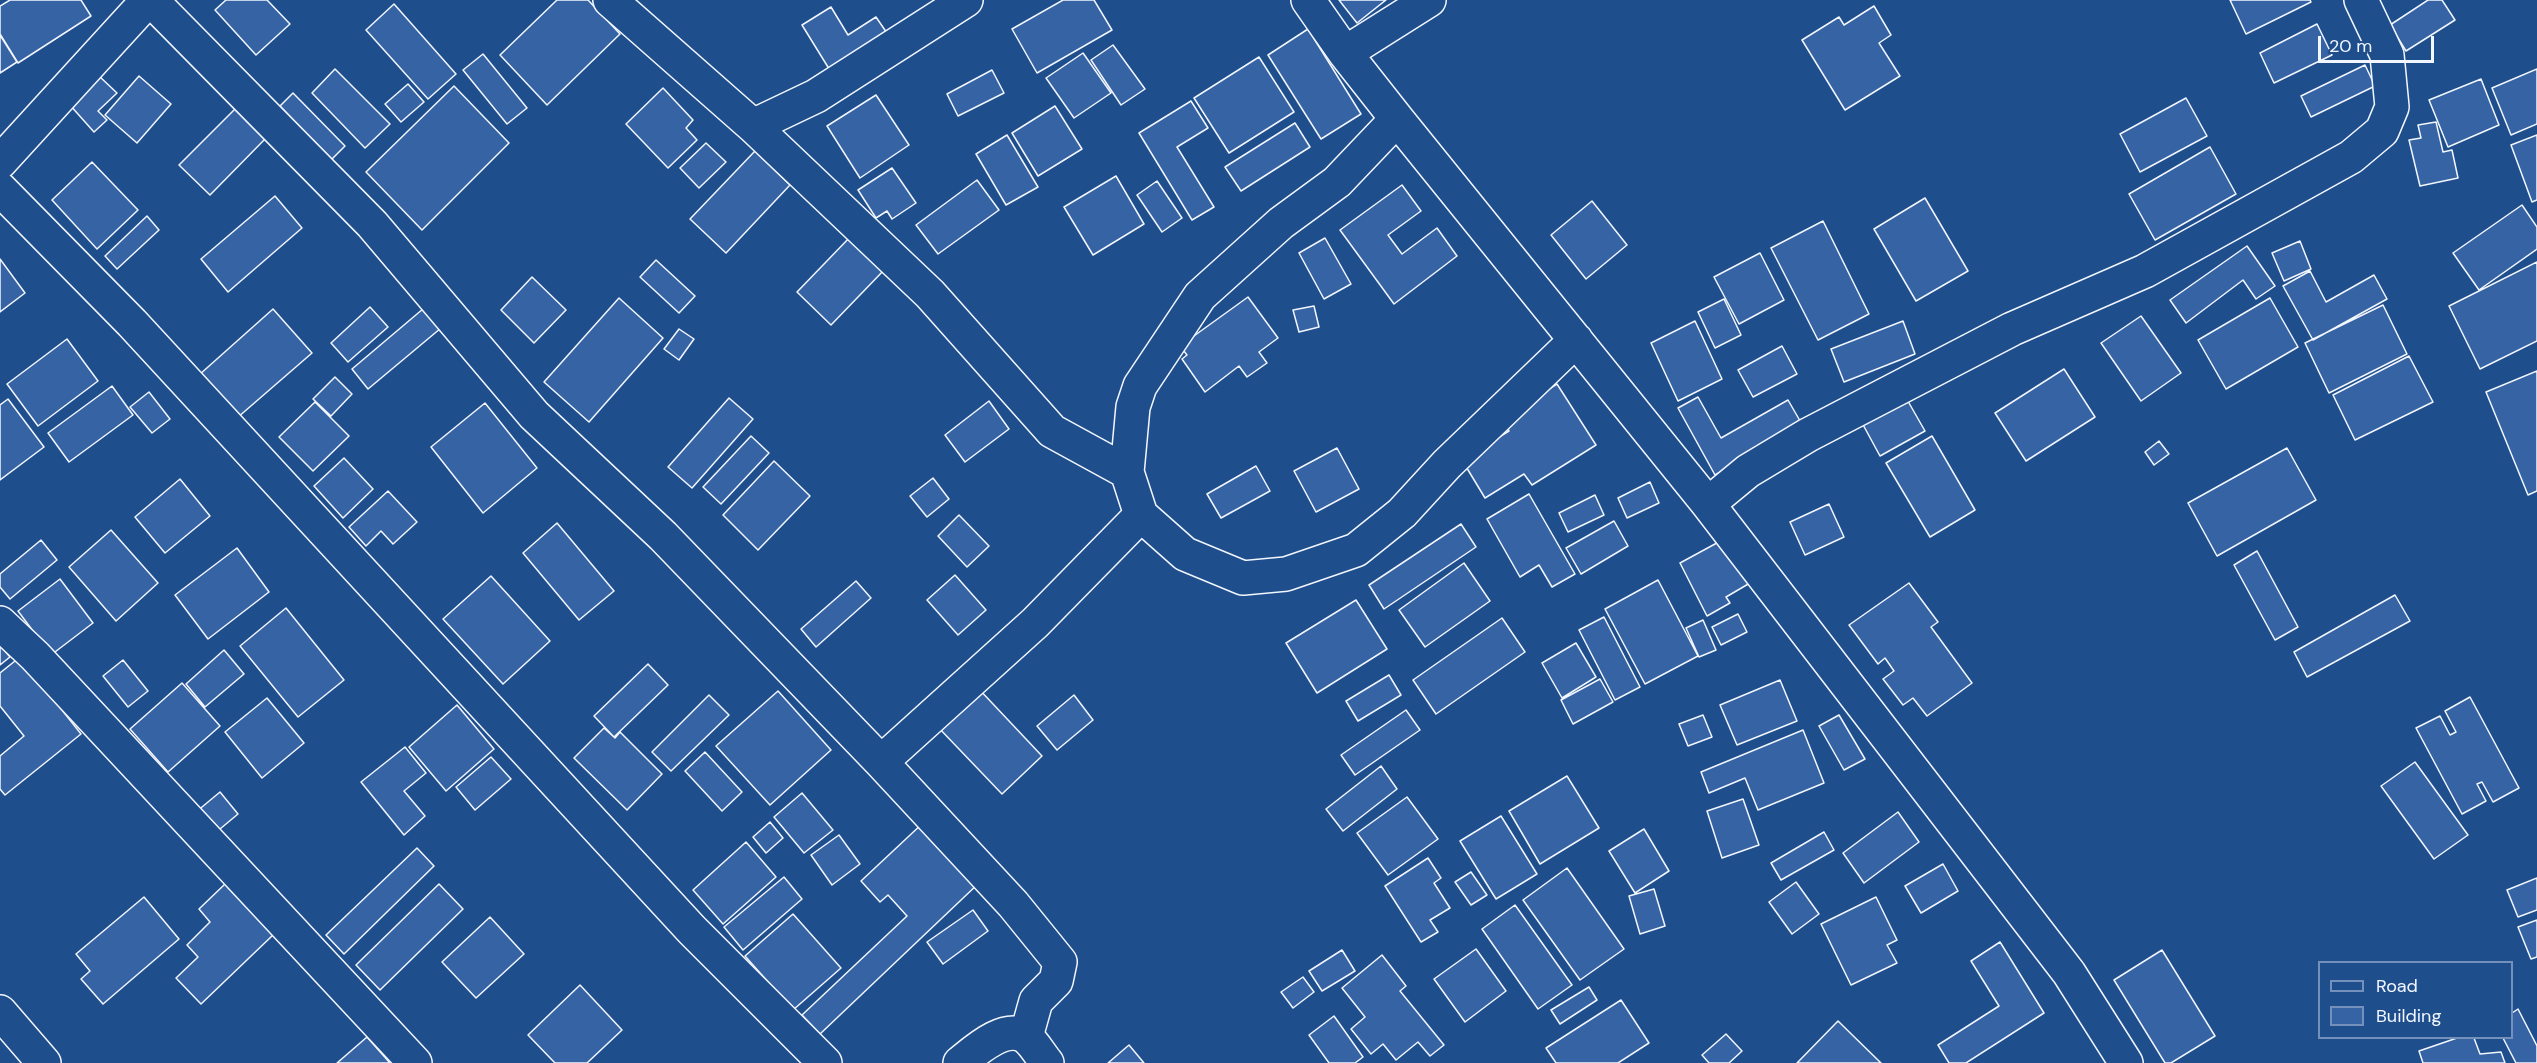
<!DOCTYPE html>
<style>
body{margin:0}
#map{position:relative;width:2537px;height:1063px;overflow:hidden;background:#1f4e8c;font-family:"DM Sans",sans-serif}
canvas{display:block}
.legend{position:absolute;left:2318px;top:961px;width:195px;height:78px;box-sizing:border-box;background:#1f4e8c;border:2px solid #7391ba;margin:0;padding:8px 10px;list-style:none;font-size:18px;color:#f2f6ff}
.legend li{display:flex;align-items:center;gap:12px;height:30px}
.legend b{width:30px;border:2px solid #7391ba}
.scale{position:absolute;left:2318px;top:36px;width:116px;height:27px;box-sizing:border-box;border:3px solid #f2f6ff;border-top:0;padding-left:8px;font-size:18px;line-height:21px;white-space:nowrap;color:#f2f6ff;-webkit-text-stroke:4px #1f4e8c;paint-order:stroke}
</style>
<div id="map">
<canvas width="2537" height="1063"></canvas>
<ul class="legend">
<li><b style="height:8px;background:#1f4e8c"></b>Road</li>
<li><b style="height:16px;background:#3563a3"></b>Building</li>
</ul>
<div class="scale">20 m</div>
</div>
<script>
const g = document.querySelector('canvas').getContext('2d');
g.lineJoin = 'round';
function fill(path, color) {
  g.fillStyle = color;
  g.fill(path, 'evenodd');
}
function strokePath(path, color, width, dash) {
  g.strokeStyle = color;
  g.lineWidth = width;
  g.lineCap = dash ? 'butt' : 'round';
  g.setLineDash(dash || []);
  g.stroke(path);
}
const building = new Path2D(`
 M10,0H81L91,16L18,63L0,34V6Z
 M226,0H267L290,24L256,55L215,10Z
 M557,0H588L620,34L547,105L500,55Z
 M1063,0H1094L1112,30L1037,73L1012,29Z
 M1339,0H1386L1357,23Z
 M2230,0H2310L2311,2L2246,34Z
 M2428,0H2442L2455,20L2406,51L2390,25Z
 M394,4L456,74L428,99L366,30Z
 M1874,6L1891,35L1879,43L1900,76L1845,110L1802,40L1839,17L1844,25Z
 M831,7L848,35L876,17L889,36L831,72L802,25Z
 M2317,24L2332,55L2274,83L2260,53Z
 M1308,29L1361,114L1321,139L1268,55Z
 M0,35L17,62L0,73Z
 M1113,45L1145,89L1121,105L1091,60Z
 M1083,53L1111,93L1074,118L1046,78Z
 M483,54L527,108L507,124L463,70Z
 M1259,57L1294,112L1229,153L1194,98Z
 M2365,65L2375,86L2311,117L2301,96Z
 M335,69L390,124L365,148L312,93Z
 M2537,69V124L2511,135L2492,88Z
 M992,70L1004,93L958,116L947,94Z
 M99,76L117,93L98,111L107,120L94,132L69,104Z
 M139,76L171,104L137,143L105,115Z
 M2481,79L2499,125L2448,147L2429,100Z
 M408,84L424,102L401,122L385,104Z
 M454,86L509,143L422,230L366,172Z
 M663,88L693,120L686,128L697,140L668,168L626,124Z
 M293,93L345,146L331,160L280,106Z
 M876,95L909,145L860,178L827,126Z
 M2186,98L2207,136L2140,172L2120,134Z
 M1191,101L1208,128L1177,147L1214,207L1192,220L1139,133Z
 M1055,106L1082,149L1038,176L1012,133Z
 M236,108L266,138L210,195L179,165Z
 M2436,122L2443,152L2452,150L2458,178L2420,186L2409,140L2421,138L2418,125Z
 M1295,123L1310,147L1241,191L1225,167Z
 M1007,135L1038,187L1006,205L976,154Z
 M2537,135V200L2532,202L2511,145Z
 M706,143L726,162L699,188L680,168Z
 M2210,147L2236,194L2155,240L2129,194Z
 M755,151L790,185L726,253L690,219Z
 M92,162L138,210L97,249L52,200Z
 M892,168L916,203L892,219L887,211L876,218L858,190Z
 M1116,176L1144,224L1093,255L1064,207Z
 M977,180L999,210L938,254L916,225Z
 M1157,181L1182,218L1162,232L1137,195Z
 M1402,185L1421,211L1388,235L1402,254L1437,228L1457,256L1394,304L1340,230Z
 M275,196L302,228L228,292L201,259Z
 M1925,198L1968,271L1916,301L1874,229Z
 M1592,201L1627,245L1586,279L1551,235Z
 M2522,205L2537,227V249L2479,290L2453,253Z
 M147,216L159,230L117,269L105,256Z
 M1823,221L1869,314L1818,340L1771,248Z
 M852,235L886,268L831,325L797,292Z
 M1325,238L1351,284L1324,299L1299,253Z
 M2300,241L2311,269L2284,281L2272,253Z
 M2247,246L2275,286L2256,299L2243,280L2186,323L2170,300Z
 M1760,253L1784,300L1739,324L1714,277Z
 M0,259L25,293L0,312Z
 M656,260L695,296L679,313L640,277Z
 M2537,262V341L2480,369L2449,306Z
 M2310,271L2326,302L2374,275L2387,299L2313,340L2283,286Z
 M532,277L566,310L534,343L501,310Z
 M1248,297L1278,338L1259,352L1267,363L1247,377L1239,366L1205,392L1182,359L1187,355L1180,346Z
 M619,298L663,338L589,422L544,382Z
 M2270,298L2298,347L2226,389L2198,340Z
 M1724,299L1741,335L1715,348L1698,312Z
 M430,303L447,323L368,389L352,369Z
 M2383,305L2407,354L2329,393L2305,343Z
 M1314,306L1319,327L1299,332L1293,310Z
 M370,307L388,327L348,362L331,343Z
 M273,309L312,353L237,418L199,375Z
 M2141,316L2181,373L2141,401L2101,343Z
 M1695,321L1722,379L1678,401L1651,343Z
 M1903,321L1915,354L1844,382L1831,349Z
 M679,329L694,339L679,360L664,349Z
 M67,339L98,381L38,426L7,384Z
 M1782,346L1797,374L1753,397L1738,370Z
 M2409,356L2433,402L2355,440L2333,395Z
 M2064,369L2095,417L2026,461L1995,413Z
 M2537,371V491L2528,495L2486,392Z
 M335,377L352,394L331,416L313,399Z
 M1557,384L1596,445L1532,485L1524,474L1485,498L1462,460L1509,431L1501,419Z
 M112,386L133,415L69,462L48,433Z
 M149,392L170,419L152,433L130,407Z
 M1905,396L1925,431L1880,456L1861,421Z
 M1698,397L1721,438L1788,400L1803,426L1715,475L1678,408Z
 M729,398L753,419L692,488L668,467Z
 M8,399L44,447L0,480V405Z
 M989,401L1009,429L965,462L945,435Z
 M315,402L349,436L313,471L279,437Z
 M485,403L537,468L483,513L431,447Z
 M751,436L769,453L721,504L703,487Z
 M1932,436L1975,510L1930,537L1886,463Z
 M2159,441L2169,454L2154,465L2145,452Z
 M1337,448L1359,489L1316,512L1294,471Z
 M2287,448L2316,500L2217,556L2188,503Z
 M344,458L373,489L343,518L314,486Z
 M774,461L810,496L758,550L723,515Z
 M1256,466L1270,491L1221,518L1207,494Z
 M933,478L949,499L927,517L910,496Z
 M180,479L210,516L165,553L135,517Z
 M1650,482L1659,503L1627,518L1618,498Z
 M388,491L417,522L393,544L381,531L366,546L349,527Z
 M1529,494L1575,574L1552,587L1539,565L1520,577L1487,519Z
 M1595,495L1604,515L1568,532L1559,513Z
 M1829,504L1844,537L1805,555L1790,522Z
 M959,515L989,546L967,567L938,536Z
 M1614,521L1628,546L1581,574L1566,548Z
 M557,523L614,591L579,620L523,553Z
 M1461,524L1476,547L1384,609L1369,585Z
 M111,530L158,583L116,621L69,567Z
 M1726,538L1750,583L1726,597L1730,603L1707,616L1680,563Z
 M41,540L57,560L10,599L0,587V574Z
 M237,548L269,592L208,639L175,595Z
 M2257,551L2298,627L2275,640L2234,565Z
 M1464,563L1490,601L1425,647L1399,610Z
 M955,575L986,610L958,635L927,600Z
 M491,576L550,641L503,684L443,619Z
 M60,579L93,623L51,655L18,611Z
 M1658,580L1698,656L1645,684L1605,609Z
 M856,581L871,598L816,647L801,629Z
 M1909,583L1938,622L1931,627L1972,683L1927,716L1913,698L1903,705L1883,679L1894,671L1885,658L1878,664L1849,625Z
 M2395,595L2410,621L2307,677L2294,652Z
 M1356,600L1387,649L1317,693L1286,643Z
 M286,608L344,680L298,717L240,646Z
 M1738,614L1747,632L1721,645L1712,627Z
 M1604,617L1640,687L1615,700L1579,630Z
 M1502,618L1525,652L1436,714L1413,680Z
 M1703,620L1716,650L1699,657L1686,628Z
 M1576,643L1596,677L1562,698L1542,663Z
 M0,645L10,657L0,665Z
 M224,650L244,674L205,707L186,684Z
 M20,657L81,734L5,795L0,789V756L24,736L0,706V673Z
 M123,660L148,691L128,707L103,676Z
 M648,664L668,685L614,737L594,716Z
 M1389,675L1401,695L1358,721L1346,701Z
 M1600,679L1613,702L1573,724L1561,700Z
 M1780,680L1797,721L1737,745L1720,705Z
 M182,683L220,726L168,772L130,729Z
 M977,687L1042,756L1002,794L936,725Z
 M778,691L831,750L770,805L716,746Z
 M709,695L729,715L671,771L652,752Z
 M1074,695L1093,720L1057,750L1037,726Z
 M2470,697L2519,788L2493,802L2482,782L2477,784L2486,801L2462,814L2416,728L2440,716L2450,735L2456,732L2445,711Z
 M267,698L304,743L262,778L225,732Z
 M457,705L494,749L446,791L409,747Z
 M1406,710L1420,730L1355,775L1341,755Z
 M1703,715L1712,737L1688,746L1679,724Z
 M1839,715L1865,759L1844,770L1819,726Z
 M604,728L615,738L620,732L662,774L627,810L574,758Z
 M1803,730L1824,783L1758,810L1745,778L1709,793L1701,772Z
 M405,747L426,773L404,791L425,816L404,835L361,782Z
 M705,752L742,792L722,811L685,771Z
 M491,757L511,779L475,810L456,787Z
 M2415,762L2468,835L2434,859L2381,786Z
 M1381,766L1397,789L1343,831L1326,809Z
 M1567,776L1599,828L1540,864L1509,811Z
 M220,792L238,814L214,834L196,812Z
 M802,793L833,830L804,853L774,817Z
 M1407,797L1438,839L1388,875L1357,833Z
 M1743,799L1759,845L1722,858L1707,811Z
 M1898,812L1919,842L1864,883L1843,853Z
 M1501,816L1537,874L1496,899L1460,841Z
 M770,822L783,838L766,853L753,837Z
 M924,822L980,882L820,1034L802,1015L907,916L888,895L880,902L861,881Z
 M1644,829L1669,871L1635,893L1609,851Z
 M1824,832L1834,850L1781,880L1771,863Z
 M839,835L860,864L832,885L811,855Z
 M746,842L776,877L723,924L693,890Z
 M417,848L434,866L344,954L326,935Z
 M1428,858L1441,878L1434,883L1450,908L1430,920L1438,932L1421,942L1385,886Z
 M1943,864L1958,891L1921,913L1905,886Z
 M1567,868L1624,949L1580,980L1523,900Z
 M1471,872L1487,895L1471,905L1455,882Z
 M784,877L802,899L743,950L724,927Z
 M2537,878V910L2518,917L2507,890Z
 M1796,882L1819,914L1792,934L1769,902Z
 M225,884L273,935L201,1004L176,978L198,957L187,945L210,922L199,909Z
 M439,884L463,909L380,990L356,965Z
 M1654,889L1665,926L1640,934L1629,896Z
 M144,897L179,939L103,1004L81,979L90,971L76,954Z
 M1876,897L1897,940L1887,945L1897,963L1851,985L1821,924Z
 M1515,905L1572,985L1538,1009L1482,929Z
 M973,910L988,931L943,964L927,942Z
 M793,914L841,968L793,1010L745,956Z
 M490,917L524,954L476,998L442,962Z
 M2537,920V957L2531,959L2518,927Z
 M2000,942L2044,1013L1966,1063H1949L1938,1045L1999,1006L1971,961Z
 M1476,949L1506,991L1465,1022L1434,979Z
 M1342,950L1355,971L1322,991L1309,971Z
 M2162,950L2215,1036L2171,1063H2165L2114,980Z
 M1382,955L1406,986L1400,991L1444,1045L1430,1056L1418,1042L1396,1060L1383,1044L1371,1054L1351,1029L1365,1017L1342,988Z
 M1303,977L1314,992L1293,1008L1281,992Z
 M580,985L622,1030L587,1063H555L528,1035Z
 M1589,987L1597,1000L1560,1024L1551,1010Z
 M1621,1000L1649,1043L1618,1063H1556L1546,1048Z
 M2518,1009L2537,1046V1063H2516L2503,1038H2512V1013Z
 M1334,1016L1363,1057L1355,1063H1329L1309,1035Z
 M1838,1021L1881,1063H1797Z
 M1726,1034L1742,1051L1729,1063H1709L1702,1055Z
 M367,1037L390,1063H337Z
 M2457,1038H2474L2480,1054L2501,1052L2505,1063H2423L2419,1051Z
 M1129,1045L1144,1063H1108Z`);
const minor = new Path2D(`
 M151,0L372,224L534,415L663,536L881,762L1013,904L1060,962L1056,981L1036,1001L1026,1037
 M610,0L753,126L930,294L1052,431L1127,472L1141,515L1185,554L1243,578L1286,574L1356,550L1402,513L1447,464L1576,340
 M1308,0L1345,53L1397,119L1708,504L2069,973L2126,1063
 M1345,53L1429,0
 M753,126L816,96L966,0
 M0,162L148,0
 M0,189L132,323L692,930L825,1063
 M1127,472L1133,407L1140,386L1200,296L1281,223L1337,182L1397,119
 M1708,504L1748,471L1808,435L2012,329L2145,271L2351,157L2382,131L2392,107L2387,55L2361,0
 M0,623L35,656L415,1063
 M881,762L1035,623L1141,515
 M0,1012L44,1063
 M960,1063C975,1051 1005,1023 1026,1037C1034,1043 1041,1056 1047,1063`);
fill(building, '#3563a3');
strokePath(building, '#f2f6ff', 1.5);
strokePath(minor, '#f2f6ff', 36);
strokePath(minor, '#1f4e8c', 33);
</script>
